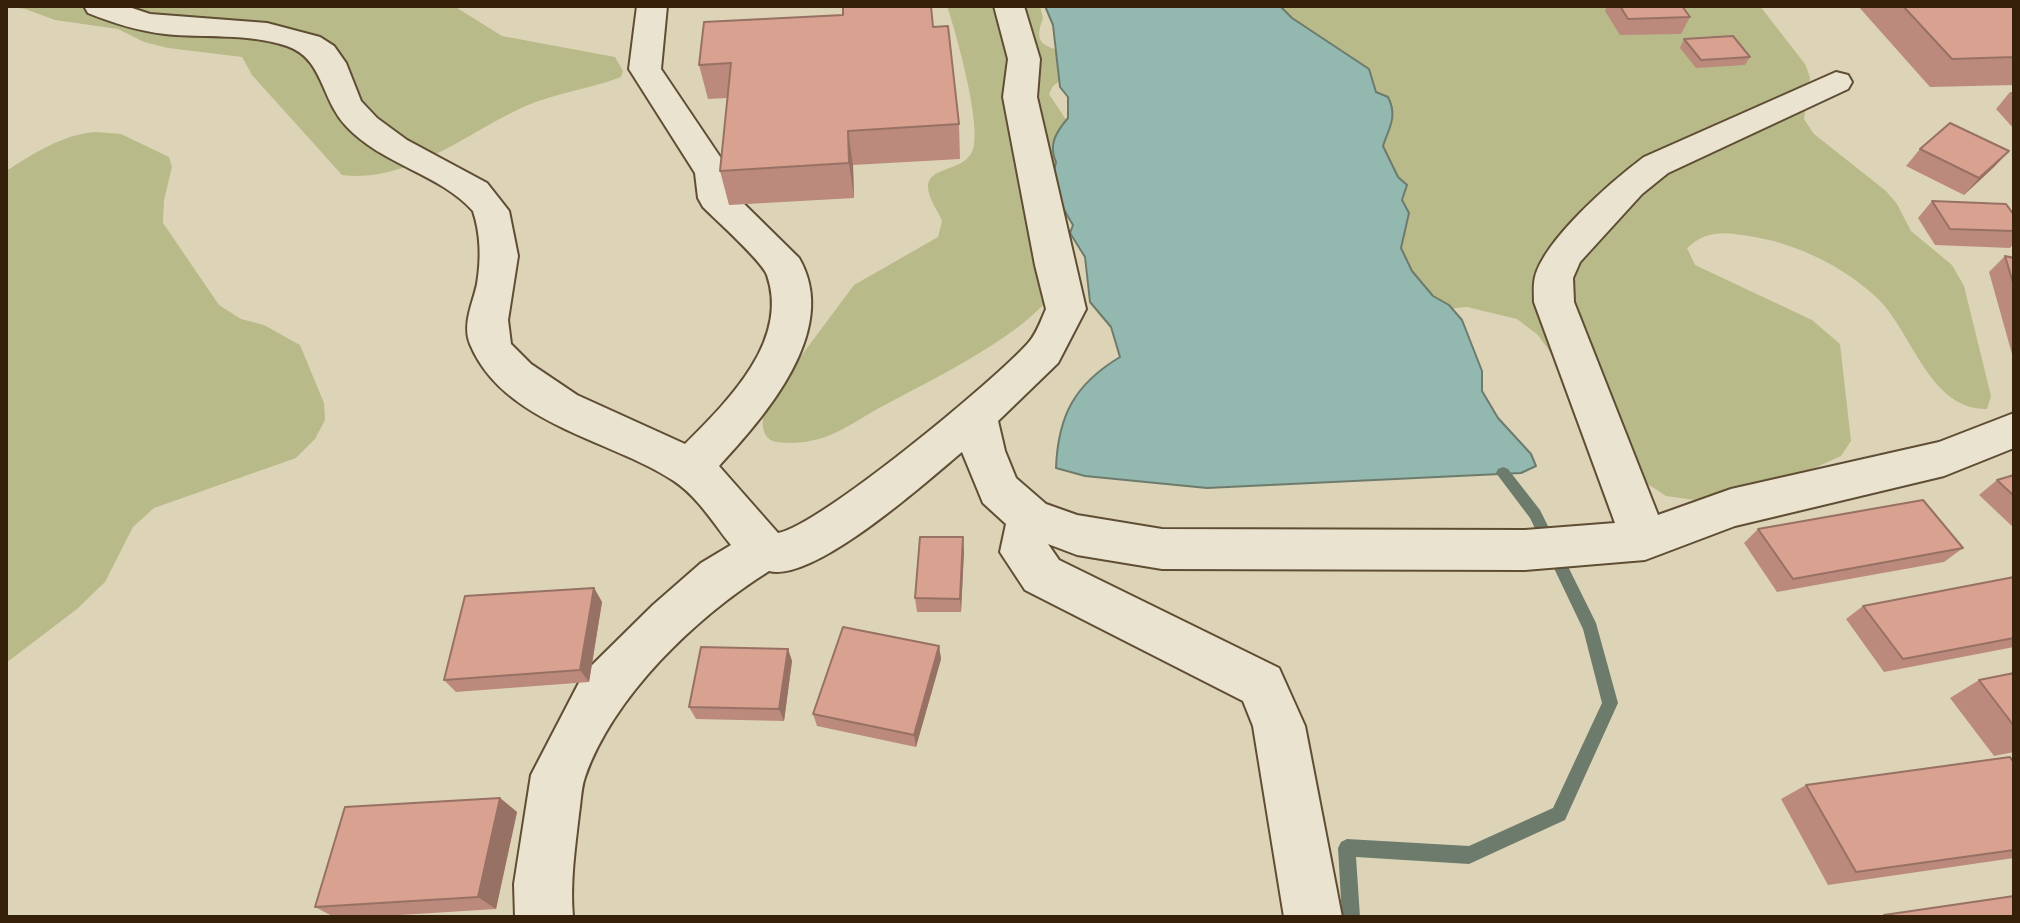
<!DOCTYPE html>
<style>
body{margin:0}
#map{position:relative;width:2020px;height:923px;overflow:hidden;background:#ddd4b7;font-family:"IM FELL French Canon",serif}
canvas{display:block}
.frame{position:absolute;inset:0;border:8px solid #352009;pointer-events:none}
</style>
<div id="map">
<canvas width="2020" height="923"></canvas>
<div class="frame"></div>
</div>
<script>
const g = document.querySelector('canvas').getContext('2d');
g.lineJoin = 'round';
function fill(path, color) {
  g.fillStyle = color;
  g.fill(path, 'evenodd');
}
function strokePath(path, color, width, dash) {
  g.strokeStyle = color;
  g.lineWidth = width;
  g.lineCap = dash ? 'butt' : 'round';
  g.setLineDash(dash || []);
  g.stroke(path);
}
const green = new Path2D(`
 M6,6H454L502,36L615,57L623,71L621,77L607,82C576,91 541,97 513,112C461,138 404,183 342,175L252,75L242,57L168,48L144,42L118,29L55,20L25,9Z
 M947,6H1040L1043,18C1036,37 1037,45 1059,50L1064,78L1053,86L1049,94L1071,127L1046,302C1007,344 933,379 881,407C859,419 835,437 810,441C801,443 774,445 768,438C759,428 764,414 766,403L854,285L938,237L942,221C938,211 928,198 928,187C928,164 969,174 974,145C979,116 957,36 947,6Z
 M1272,6H1760L1805,64L1810,77L1804,119L1814,134L1886,191L1897,204L1911,231L1952,265L1964,286L1991,396L1987,409C1928,410 1912,329 1875,296C1842,266 1799,245 1755,237C1726,233 1710,228 1687,248L1695,265L1812,320L1840,344L1851,441L1841,456L1808,471L1695,500L1666,496L1614,462L1585,434L1571,405L1555,359L1538,335L1517,319L1467,307L1430,311Z
 M95,132L121,134L169,157L172,167L164,200L163,223L219,305L241,319L264,325L300,345L324,403L325,420L315,439L296,458L154,508L133,527L105,582L77,609L6,663V171C35,153 61,135 95,132Z`);
const water = new Path2D(`
 M1045,6H1280L1292,18L1369,69L1376,92L1388,97C1398,116 1389,128 1383,146L1398,177L1407,185L1402,200L1409,213L1401,248L1412,271L1433,296L1449,305L1462,320L1482,371V391L1498,418L1531,454L1536,466L1521,473L1207,488L1085,476L1056,468C1058,415 1075,384 1120,357L1111,327L1090,302L1085,257L1070,233L1073,225C1061,206 1049,184 1056,162C1048,145 1056,132 1068,118V97L1060,87L1053,25Z`);
const stream = new Path2D(`
 M1503,467L1508,469L1540,510L1596,623L1618,703L1565,820L1469,864L1356,857L1360,917H1342L1338,848L1341,842L1347,839L1469,846L1553,808L1602,703L1583,629L1530,518L1496,473L1498,469Z`);
const minor = new Path2D(`
 M84,6H126L150,14L267,23L320,37L334,46L346,63L361,101L377,118L407,140L487,183L509,211L518,256L508,320L511,344L531,364L577,395L685,444C727,402 790,341 767,275C762,261 716,220 703,207L698,198L695,173L629,69L637,6H667L661,69L731,173L734,194L799,258C841,330 765,416 719,466L778,533C818,527 998,378 1029,342C1037,333 1041,320 1046,309L1035,265L1003,97L1008,59L994,6H1024L1040,59L1037,97L1086,309L1058,363L998,421L1005,451L1016,478L1046,504L1077,515L1162,529L1525,530L1615,523L1534,302C1534,294 1533,285 1535,277C1545,239 1612,181 1644,157L1836,72L1848,75L1852,82L1848,89L1668,173L1642,194L1580,262L1573,278L1574,302L1658,515L1731,489L1939,442L2014,413V448L1944,476L1735,526L1645,560L1525,570L1162,569L1077,555L1048,544L1059,560L1279,668L1305,726L1342,917H1284L1253,726L1243,701L1025,590L1000,552L1006,524L983,503L962,452C926,482 814,583 769,571C696,617 614,695 585,777C581,788 581,802 579,814C575,849 570,882 573,917H515L514,884L531,775L584,673L653,605L701,563L731,545C713,523 699,498 674,481C610,439 503,424 470,344C462,324 473,303 477,284C481,260 481,235 473,211C439,173 382,165 346,126C320,98 324,59 287,46C248,33 204,38 165,34C138,31 113,23 88,13Z`);
const wall = new Path2D(`
 M1607,6H1682L1690,17L1681,34L1620,35L1605,11Z
 M1858,6H2014V85L1930,87Z
 M933,27L959,124L960,159L853,165L854,198L729,205L720,171L727,98L708,99L699,65Z
 M1684,39L1750,57L1745,65L1696,68L1680,48Z
 M2010,92H2014V129L1996,109Z
 M1920,149L2009,151L1994,167L1964,195L1906,166Z
 M1932,201L2014,215V243L2010,248L1935,245L1918,218Z
 M2005,256L2014,258V361L1989,272Z
 M2014,475V528L1979,495L1997,480Z
 M1758,529L1963,548L1944,562L1777,592L1744,543Z
 M964,551L961,612H917L915,598Z
 M2014,577V647L1884,672L1846,619L1863,606Z
 M594,588L602,602L589,682L456,692L444,680Z
 M939,646L941,659L916,747L817,726L813,714Z
 M788,649L792,661L784,721L696,719L689,707Z
 M2014,673V752L1994,756L1950,698L1979,680Z
 M2014,763V858L1828,885L1781,799L1806,785Z
 M500,798L517,812L496,909L368,917H334L315,907Z`);
const shadedWall = new Path2D(`
 M848,131L853,165L854,198L849,163Z
 M2009,151L1994,167L1964,195L1979,178Z
 M963,537L964,551L961,612L960,599Z
 M594,588L602,602L589,682L580,670Z
 M939,646L941,659L916,747L914,735Z
 M788,649L792,661L784,721L779,709Z
 M500,798L517,812L496,909L478,897Z`);
const building = new Path2D(`
 M843,6H931L933,27L948,26L959,124L848,131L849,163L720,171L731,63L699,65L704,22L843,15Z
 M1620,6H1682L1690,17L1628,19Z
 M1903,6H2014V57L1952,59Z
 M1733,36L1750,57L1701,60L1684,39Z
 M1950,123L2009,151L1979,178L1920,149Z
 M1932,201L2006,204L2014,215V231L1950,229Z
 M2005,256L2014,258V286Z
 M2014,475V496L1997,480Z
 M1923,500L1963,548L1793,579L1758,529Z
 M920,537H963L960,599L915,598Z
 M2014,577V638L1903,659L1863,606Z
 M594,588L580,670L444,680L465,596Z
 M843,627L939,646L914,735L813,714Z
 M701,647L788,649L779,709L689,707Z
 M2014,673V726L1979,680Z
 M2010,757L2014,763V850L1856,872L1806,785Z
 M500,798L478,897L315,907L345,807Z
 M2014,896V917H1886L1884,915Z`);
fill(green, '#b9ba89');
fill(water, '#93b8af');
strokePath(water, '#6d7b6d', 2);
fill(stream, '#6d7b6d');
strokePath(minor, '#5f4d34', 4);
fill(minor, '#e9e3d0');
fill(wall, '#bb8a7c');
fill(shadedWall, '#987165');
fill(building, '#d9a190');
strokePath(building, '#987165', 2);
</script>
